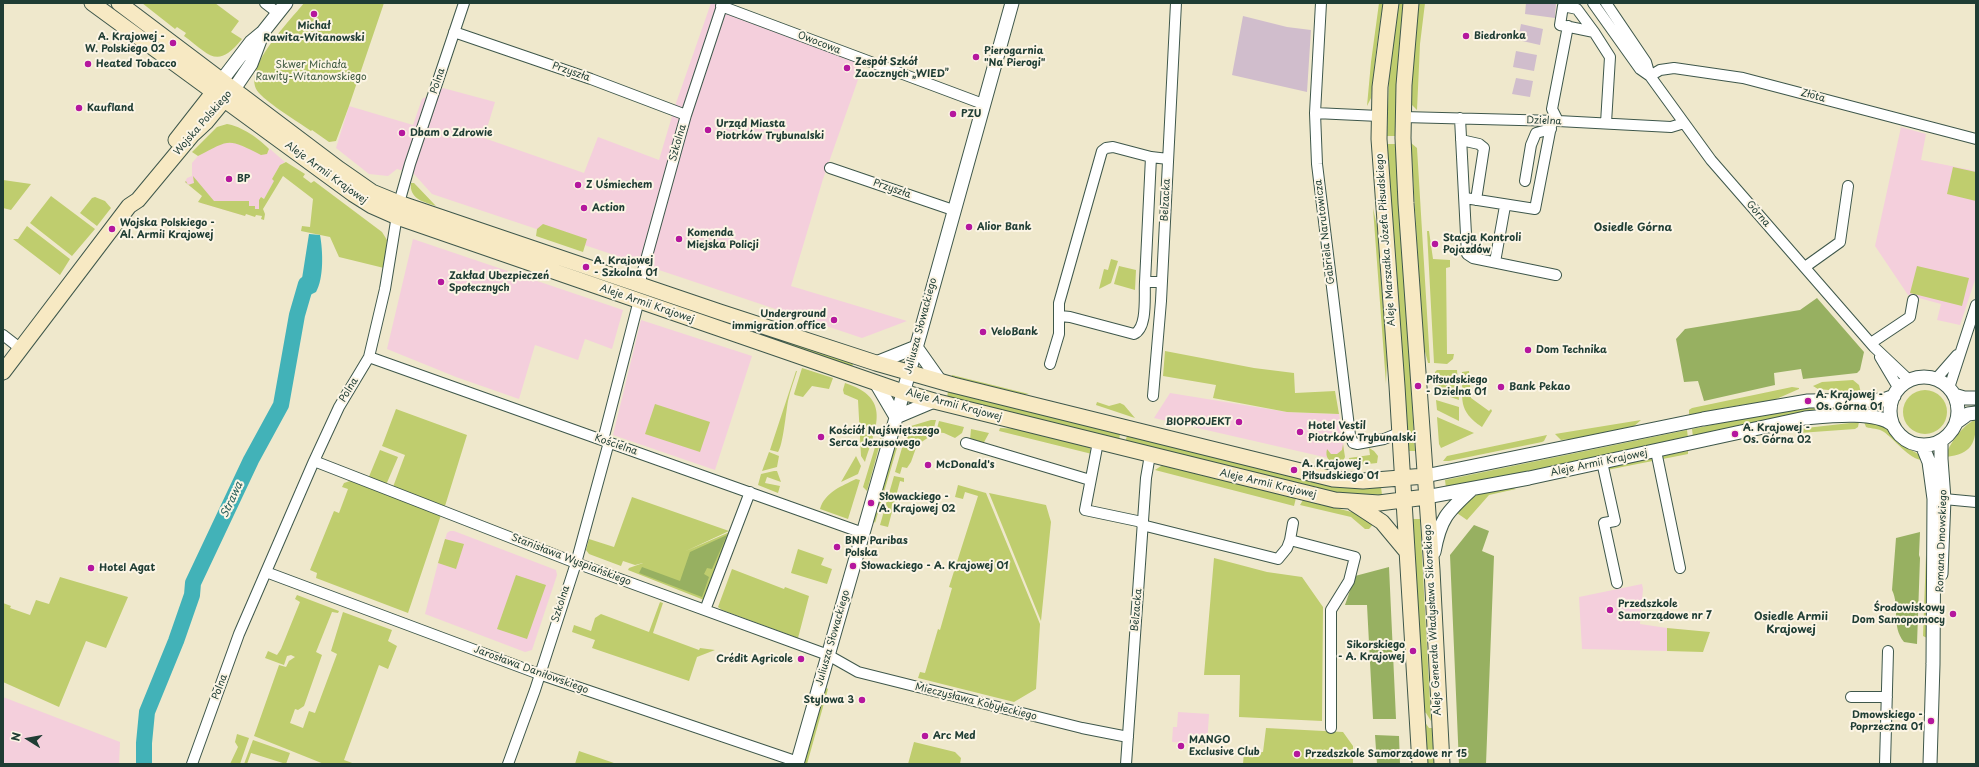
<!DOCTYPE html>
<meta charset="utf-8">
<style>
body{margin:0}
#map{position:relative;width:1979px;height:767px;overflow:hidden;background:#efe8cc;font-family:"Playpen Sans",sans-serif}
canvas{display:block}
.frame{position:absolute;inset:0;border:4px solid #1f3d34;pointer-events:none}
.north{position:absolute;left:8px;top:719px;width:40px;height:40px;-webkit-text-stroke:3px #fcf5e5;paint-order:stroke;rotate:281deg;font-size:11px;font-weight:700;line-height:16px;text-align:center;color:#1f3d34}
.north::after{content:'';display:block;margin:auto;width:14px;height:18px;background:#1f3d34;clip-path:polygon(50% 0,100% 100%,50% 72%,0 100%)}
</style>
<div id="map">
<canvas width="1979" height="767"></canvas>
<div class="frame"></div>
<div class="north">N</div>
</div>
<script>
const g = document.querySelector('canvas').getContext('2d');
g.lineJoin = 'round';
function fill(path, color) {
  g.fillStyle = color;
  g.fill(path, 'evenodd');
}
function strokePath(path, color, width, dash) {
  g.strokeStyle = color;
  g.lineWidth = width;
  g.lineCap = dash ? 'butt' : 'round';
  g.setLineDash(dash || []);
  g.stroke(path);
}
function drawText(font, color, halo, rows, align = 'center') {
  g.font = font + ' "Playpen Sans",sans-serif';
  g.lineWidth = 4;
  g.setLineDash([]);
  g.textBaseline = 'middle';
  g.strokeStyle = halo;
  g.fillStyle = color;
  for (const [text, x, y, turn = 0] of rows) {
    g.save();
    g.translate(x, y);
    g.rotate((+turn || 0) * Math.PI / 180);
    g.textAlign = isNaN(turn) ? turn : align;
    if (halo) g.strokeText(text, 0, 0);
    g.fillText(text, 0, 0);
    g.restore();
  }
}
const built = new Path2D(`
 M711,3H727L866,57L823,179L791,286L907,321L862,338L432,194L414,174L397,169L388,176L369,174L336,148L349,106L413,125L422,99L443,88L495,102L484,138L584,173L598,137L659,160L675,106Z
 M1901,127L1926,134L1921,160L1976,171V277L1960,325L1937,320L1941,304L1908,295L1875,246Z
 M221,143H239L244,147L268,152L270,149L285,162L280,165L272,179L275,180L264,199L261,197L259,200V209H247L245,216L201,203L204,196L185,182L187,178L192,176V163L198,156Z
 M413,239L623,310L612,349L585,339L578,360L535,345L519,399L456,377L387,349Z
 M641,320L752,356L715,470L613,435Z
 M1170,393L1287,412L1339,414L1344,448L1337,460L1154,418Z
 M450,531H454L556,570L557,575L532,650L525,652L425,614L438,563L447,533Z
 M1642,584L1643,589L1640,624L1667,628V651L1582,649L1579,597Z
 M3,697L120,742L119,764H3Z
 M1178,712L1209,714L1207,745L1172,742L1173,727H1177Z`);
const industrial = new Path2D(`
 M1526,3H1556L1555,18L1525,14Z
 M1243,16L1287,27L1311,30L1307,92L1232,75Z
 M1521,24L1543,29L1540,45L1518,40Z
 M1516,51L1537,55L1534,71L1513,67Z
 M1516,78L1533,81L1530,97L1512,94Z`);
const green = new Path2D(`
 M142,3H215L239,21L231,32L242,39C217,70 210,55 184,36L186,33L177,27L175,29Z
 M304,3H384L349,106L336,141L329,142L312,130L311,131C297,121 270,105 259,93C239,71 290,21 304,3Z
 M1379,3H1383L1376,52L1371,98L1367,106L1371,62Z
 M1399,3H1404L1398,57L1396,136H1387L1389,78Z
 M1419,3H1425L1420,44L1417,110L1412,105L1411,100L1414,44Z
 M227,124C241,126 260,139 269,149L267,154L261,155C227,138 231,139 198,156L192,152L217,127Z
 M1411,143L1417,148L1430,363H1428L1423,344Z
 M1387,144H1396L1415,451H1409Z
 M286,162L305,174L303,177L311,183L314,181L382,232L387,240L384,268L339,257L330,237L301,231L302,226L310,227L313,199L283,176L263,209L265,214L264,220L261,219L262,216L256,215L255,217L246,214L245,216L201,203L198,202L202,196L185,182L186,181L188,185L194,183L193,176L214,201H249V206H255V209H259V200L261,197L264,199L274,181L272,179L280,165Z
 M1953,167L1976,172V201L1947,194Z
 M3,180L31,184L11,210L3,208Z
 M411,183H414L436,206C424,202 409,199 411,183Z
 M51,196L95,229L72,256L30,223Z
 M95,197L105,201L111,208L97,226L80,213L92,198Z
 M1373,208L1377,226L1387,360L1386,384Z
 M543,224L587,239L583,252L536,236L537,229Z
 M27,226L70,259L60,275L13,239H18Z
 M1427,231H1429L1433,259L1450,260V267L1446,268L1447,354H1454L1453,359L1447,364L1434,363Z
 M1111,259L1118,261L1111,283L1099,289L1104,269L1108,270Z
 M1119,266L1136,270L1135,290L1114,284Z
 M1917,266L1969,278L1962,306L1910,293Z
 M661,297L854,361L852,367L659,302Z
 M1165,351L1254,368L1294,373L1295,393L1335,391L1339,414L1287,412L1213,398L1216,385L1163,376Z
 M802,368L833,378L829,389L812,386L803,397L795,395L794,394Z
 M1437,370H1457L1459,400L1436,392L1435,372Z
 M796,371H797C794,381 790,391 788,401C786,412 783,445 778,452L770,450Z
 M1469,371L1471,398L1489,411L1491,409L1492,411L1482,427C1457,410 1463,400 1462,372Z
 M952,375L1029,394L1021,395L951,378Z
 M1853,380L1859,385L1861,393L1818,389L1813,386L1822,382Z
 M845,383C892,398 876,427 865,462L861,456L858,400L844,394L843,390Z
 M1792,387L1799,388V389L1774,400L1729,407L1689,415V410L1692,408Z
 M1903 412a22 22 0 1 1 44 0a22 22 0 1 1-44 0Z
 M948,391L1120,434L1119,441L947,398Z
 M1436,400L1459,407V421L1437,410Z
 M1097,402L1109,406L1120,403L1124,405L1135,418L1096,405Z
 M655,404L710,422L700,452L645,434Z
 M1860,405V411L1693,437L1692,429L1800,407Z
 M396,409L467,435L445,506L393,487L405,455L382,446Z
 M1437,417L1474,433L1441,448L1439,444Z
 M931,420H936L932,435L920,443L905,438L911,426Z
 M1641,420L1633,427L1580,438L1561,440L1555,434Z
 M1976,420C1976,443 1972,454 1946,457C1947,446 1965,422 1976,420Z
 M939,421L964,427L962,433L955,438L944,433L936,432Z
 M1859,422L1858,427L1855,429L1799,433L1802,429L1806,428Z
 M1864,422L1875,423L1886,427L1897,442L1918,454L1923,460C1911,461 1893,438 1884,432C1878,428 1872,429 1866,427Z
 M1000,428L1023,429L1089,446L1092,454L999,431Z
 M971,429L989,433L982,446L970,440Z
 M1687,430L1688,438L1446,488L1445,480Z
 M882,435L885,436L881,440L867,491L863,487L876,444Z
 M1547,435L1544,441L1542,442L1449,461H1443L1447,456Z
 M1127,436L1322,484L1350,488L1381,487L1382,495L1336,494L1125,442Z
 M897,438L899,441L875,523L873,520Z
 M904,441L917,445L911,462L907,468L902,467L900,474L895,472Z
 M1343,444L1345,457L1343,461C1333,466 1324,460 1327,449L1331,454H1337L1342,450Z
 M1369,448L1374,451L1378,456L1377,463L1350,466L1349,458L1370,455Z
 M380,450L398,457L386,485L368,479Z
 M1688,451V454L1607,470L1610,466Z
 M769,452L779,456L777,467L762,471Z
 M856,456L861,466L858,474L841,482Z
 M1161,466H1168L1296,498L1294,506L1155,470Z
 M774,471H777L781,482L767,477L765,483L780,486L778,493L758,485L761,474Z
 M894,476L904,478V482L900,481L888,527L880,525Z
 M856,479L860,480L848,519L820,509C825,492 842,486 856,479Z
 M350,481L441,515L408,613L316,578L317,573L310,570L334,511L339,513L348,489L342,487L344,483Z
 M958,485L986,493L1040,624L1036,689L1014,702L918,678L920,672L925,673L938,629L940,630L952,588L949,587L978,496L965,492L963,499L955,497Z
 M1511,487L1516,489L1489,495L1467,520L1454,511L1478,494Z
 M989,493L1046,505L1051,522L1041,621Z
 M632,497L729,531L686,551L732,531L704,600L628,570L629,568L643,563L635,565L623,561L621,566L589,554L586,550L589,539L614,547Z
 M1303,500L1364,515L1376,521L1369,529H1365L1351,517L1300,505Z
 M1412,519H1420L1431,721L1426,713L1424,712Z
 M445,539L464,544L456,569L438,563Z
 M798,549L824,558L821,565L832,569L827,584L791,573Z
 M1926,555L1928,577L1927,638L1923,636Z
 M1214,558L1267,572L1302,577L1323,607L1322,721L1239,717L1240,675H1204Z
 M732,569L784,589L785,587L809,596L798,638L722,610L718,607Z
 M516,575L546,585L527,639L497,629Z
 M60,577L128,597L106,648L86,641L59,707L3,682V603L11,606L10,608L30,615L36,600L49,604Z
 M297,595L339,611L338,613L332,612L316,652L322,655L304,706L298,710L295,709L290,723L303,728L309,711L315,713L337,654L331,651L343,612L392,630L388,641L397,646L388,669L379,665L344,760L355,764H324L254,736L279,665L286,667L289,661L295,657L291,655L287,656L284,665L265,658L268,651L277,655L281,649L300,602L295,599Z
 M660,602L663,603L653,633L699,650L700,648L715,650L697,657L689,681L592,648L595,640L572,632L574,625L591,631L595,618L601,614L649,632Z
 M1667,628L1710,632L1703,652L1667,651Z
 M825,687L828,689L807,764H803Z
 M1424,721L1429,728H1432L1434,764H1427Z
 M1266,728L1343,732L1353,746V764H1243L1244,752H1263Z
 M237,734L249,738L240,764H230L238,747L235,742Z
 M253,740L290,753L286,764L251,753L247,764H244Z
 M914,742L955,752L961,758L960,764H908Z
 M579,751L614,763L575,764Z`);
const forest = new Path2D(`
 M1817,298L1864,352L1860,370L1857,373L1803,379L1801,369L1774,373L1775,385L1704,401L1698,381L1684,382L1676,339L1685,329L1800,310Z
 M1474,525L1489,531L1482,551L1494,556L1486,764H1459L1450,555Z
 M1920,532L1919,555L1920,558L1917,644L1904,642C1891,626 1900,606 1892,590L1896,538Z
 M727,535L712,569L707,568L704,574L709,577L702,597L639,573L642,567L680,581L690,552Z
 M1389,567L1396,719H1373L1367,605H1345L1355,576Z
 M1375,735L1399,736L1400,764H1377Z`);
const water = new Path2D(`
 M309,234L320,235C323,251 324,278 316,292L306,297L301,304H298Z`);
const river = new Path2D(`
 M144,764V743L147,712L176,641L192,595L193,583L251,460L281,405L297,315L306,284`);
const minor = new Path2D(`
 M265,3L278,13
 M1321,3L1315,113L1317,164L1350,435L1353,443L1357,444L1384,439L1399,433
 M1593,3L1640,69L1650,76L1711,160L1874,347L1910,381
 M1606,3L1646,62L1650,76
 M721,6L983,104
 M454,32L591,79L686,115
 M1594,32L1577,9L1563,6L1560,25L1594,32L1610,57L1606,123
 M1650,76L1660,70L1674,68L1743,78L1976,139
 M1315,113L1379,116
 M1403,117L1558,121L1671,127L1684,123
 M1460,118L1467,254L1473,258L1556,275
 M1558,121L1552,109L1568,26
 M1461,140L1479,144L1484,148L1476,200
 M830,168L953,210
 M1525,181L1531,145L1536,133L1551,129
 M1465,198L1535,209L1552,121
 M1495,262L1505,206
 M1805,267L1840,242L1848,186
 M1145,282L1151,157
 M639,285L686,115L723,3
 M1060,316L1070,317L1134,334C1148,328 1144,295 1145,282H1162
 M3,335L21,349
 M1871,343L1910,317L1913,300
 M369,357L863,533
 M1880,357L1899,389
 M1050,364L1059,334V303L1102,151L1106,148L1113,147L1151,157L1168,159
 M1936,379L1957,355
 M1949,388L1976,305
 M1153,396L1161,301L1176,3
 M603,440L639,300
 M1098,442L1085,510L1142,522
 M966,443L1090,480
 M1656,451L1680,568
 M314,461L576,563L828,655L858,672L1082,728L1128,737
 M1602,462L1615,521L1604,523L1617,583
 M1944,499L1976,502
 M1293,523L1290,540L1355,557L1349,581L1331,610V728
 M1142,525L1278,559L1287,548L1290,540
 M266,572L539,674L798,762
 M705,610L750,492
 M1851,697H1887
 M192,764L239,634L314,461L339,407L369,357L385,289L399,203L410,164L464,3
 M508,764L535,690L576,563L609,442
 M1126,764L1146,478L1150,455
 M1885,764L1888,651`);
const tertiary = new Path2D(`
 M222,80L251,42L263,32L286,3
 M234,89L251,64L263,32
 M916,347L940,381
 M876,363L916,347
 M1890 411a34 34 0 1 1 68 0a34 34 0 1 1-68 0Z
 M876,383L896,417
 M1954,395L1964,398H1976
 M896,417L934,401
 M1957,422L1968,414L1976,413
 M1922,445L1929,462L1934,499L1933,664L1930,764
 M1425,476L1703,419L1808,401L1883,400L1894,396
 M1426,497L1529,478L1805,418C1827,416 1876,410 1893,425
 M1434,552C1440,519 1447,512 1471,490
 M1941,574L1944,499L1941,459V441
 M797,764L920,334L1012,3`);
const secondary = new Path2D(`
 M92,3L353,194L372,206L397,217L903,392L934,401L1335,500L1379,503L1426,497
 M119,3L339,169L372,192L399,203L720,312L876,363L953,385L1333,479L1363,481L1425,476
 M1391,3L1380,87L1379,139L1397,386L1420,764
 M1411,3L1404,85L1403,138L1406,203L1432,570L1442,764
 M176,140L219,85
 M3,372L129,206L138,200L192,135L206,122L229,94
 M1353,503L1382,522L1407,552`);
const markers = [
 [314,14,4,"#b5179e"],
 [1466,36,4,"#b5179e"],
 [173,43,4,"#b5179e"],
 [976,57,4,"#b5179e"],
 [88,64,4,"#b5179e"],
 [847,68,4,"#b5179e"],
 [79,108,4,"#b5179e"],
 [953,114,4,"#b5179e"],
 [708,130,4,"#b5179e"],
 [402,133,4,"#b5179e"],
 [229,179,4,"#b5179e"],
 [578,185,4,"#b5179e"],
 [584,208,4,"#b5179e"],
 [969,227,4,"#b5179e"],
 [112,229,4,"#b5179e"],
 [679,239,4,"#b5179e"],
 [1435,244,4,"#b5179e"],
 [586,267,4,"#b5179e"],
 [441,282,4,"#b5179e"],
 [834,320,4,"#b5179e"],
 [983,332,4,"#b5179e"],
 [1528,350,4,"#b5179e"],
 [1418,386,4,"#b5179e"],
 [1501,387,4,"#b5179e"],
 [1808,401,4,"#b5179e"],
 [1239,422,4,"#b5179e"],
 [1300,432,4,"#b5179e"],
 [1735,434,4,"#b5179e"],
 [821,437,4,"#b5179e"],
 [928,465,4,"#b5179e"],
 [1294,470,4,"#b5179e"],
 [871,503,4,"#b5179e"],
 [837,547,4,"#b5179e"],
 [853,566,4,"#b5179e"],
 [91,568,4,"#b5179e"],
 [1610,610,4,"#b5179e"],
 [1953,614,4,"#b5179e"],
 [1413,651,4,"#b5179e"],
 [801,659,4,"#b5179e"],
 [862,700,4,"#b5179e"],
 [1931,721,4,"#b5179e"],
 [925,736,4,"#b5179e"],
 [1181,746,4,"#b5179e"],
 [1297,754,4,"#b5179e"]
];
const poiNames = [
 ["Michał",314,26,"center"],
 ["Rawita-Witanowski",314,38,"center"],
 ["Biedronka",1474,36],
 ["A. Krajowej -",165,37,"right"],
 ["W. Polskiego 02",165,49,"right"],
 ["Pierogarnia",984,51],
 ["\"Na Pierogi\"",984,63],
 ["Zespół Szkół",855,62],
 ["Zaocznych „WIED”",855,74],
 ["Heated Tobacco",96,64],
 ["Kaufland",87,108],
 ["PZU",961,114],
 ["Urząd Miasta",716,124],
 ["Piotrków Trybunalski",716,136],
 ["Dbam o Zdrowie",410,133],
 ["BP",237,179],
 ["Z Uśmiechem",586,185],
 ["Action",592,208],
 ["Wojska Polskiego -",120,223],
 ["Al. Armii Krajowej",120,235],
 ["Alior Bank",977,227],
 ["Komenda",687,233],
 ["Miejska Policji",687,245],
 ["Stacja Kontroli",1443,238],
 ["Pojazdów",1443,250],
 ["A. Krajowej",594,261],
 ["- Szkolna 01",594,273],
 ["Zakład Ubezpieczeń",449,276],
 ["Społecznych",449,288],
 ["Underground",826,314,"right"],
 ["immigration office",826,326,"right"],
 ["VeloBank",991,332],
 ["Dom Technika",1536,350],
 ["Piłsudskiego",1426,380],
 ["- Dzielna 01",1426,392],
 ["Bank Pekao",1509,387],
 ["A. Krajowej -",1816,395],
 ["Os. Górna 01",1816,407],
 ["BIOPROJEKT",1231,422,"right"],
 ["Hotel Vestil",1308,426],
 ["Piotrków Trybunalski",1308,438],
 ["A. Krajowej -",1743,428],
 ["Os. Górna 02",1743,440],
 ["Kościół Najświętszego",829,431],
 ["Serca Jezusowego",829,443],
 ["A. Krajowej -",1302,464],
 ["Piłsudskiego 01",1302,476],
 ["McDonald's",936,465],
 ["Słowackiego -",879,497],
 ["A. Krajowej 02",879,509],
 ["BNP Paribas",845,541],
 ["Polska",845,553],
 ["Słowackiego - A. Krajowej 01",861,566],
 ["Hotel Agat",99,568],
 ["Przedszkole",1618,604],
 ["Samorządowe nr 7",1618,616],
 ["Środowiskowy",1945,608,"right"],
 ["Dom Samopomocy",1945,620,"right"],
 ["Sikorskiego",1405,645,"right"],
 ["- A. Krajowej",1405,657,"right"],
 ["Crédit Agricole",793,659,"right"],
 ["Stylowa 3",854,700,"right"],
 ["Dmowskiego -",1923,715,"right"],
 ["Poprzeczna 01",1923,727,"right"],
 ["Arc Med",933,736],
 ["MANGO",1189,740],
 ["Exclusive Club",1189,752],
 ["Przedszkole Samorządowe nr 15",1305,754]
];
const streetNames = [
 ["Owocowa",819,43,21],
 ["Przyszła",571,72,19],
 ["Polna",438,81,-72],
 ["Złota",1813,96,15],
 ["Dzielna",1544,121,2],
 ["Wojska Polskiego",203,123,-49],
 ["Szkolna",678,143,-74],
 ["Aleje Armii Krajowej",326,173,36],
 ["Przyszła",892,189,19],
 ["Belzacka",1166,200,-87],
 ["Górna",1758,214,49],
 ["Gabriela Narutowicza",1325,232,-97],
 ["Aleje Marszałka Józefa Piłsudskiego",1386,240,-94],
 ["Aleje Armii Krajowej",647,304,19],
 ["Juliusza Słowackiego",921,326,-75],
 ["Polna",349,390,-59],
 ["Aleje Armii Krajowej",954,405,15],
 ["Kościelna",616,445,19],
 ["Aleje Armii Krajowej",1599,463,-12],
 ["Aleje Armii Krajowej",1268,484,13],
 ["Romana Dmowskiego",1942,541,-88],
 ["Stanisława Wyspiańskiego",571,560,21],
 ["Szkolna",561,604,-72],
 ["Belzacka",1137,610,-85],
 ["Aleje Generała Władysława Sikorskiego",1433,620,-93],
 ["Juliusza Słowackiego",833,638,-74],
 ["Jarosława Daniłowskiego",531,670,20],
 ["Polna",220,687,-70],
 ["Mieczysława Kobyłeckiego",976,702,14]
];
const parkNames = [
 ["Skwer Michała",311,65],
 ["Rawity-Witanowskiego",311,77]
];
const neighbourhoodNames = [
 ["Osiedle Górna",1633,228],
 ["Osiedle Armii",1791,617],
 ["Krajowej",1791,630]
];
const waterNames = [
 ["Strawa",232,500,-65]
];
fill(built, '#f4cfdc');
fill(industrial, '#d0bdcc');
fill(green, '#bfcd6e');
fill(forest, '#97b061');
fill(water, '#42b2b8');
strokePath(river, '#42b2b8', 16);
strokePath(minor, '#3e574b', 12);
strokePath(tertiary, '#3e574b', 15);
strokePath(secondary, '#3e574b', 17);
strokePath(minor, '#fff', 10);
strokePath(tertiary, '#fff', 13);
strokePath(secondary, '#f7e9c3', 15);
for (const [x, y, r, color] of markers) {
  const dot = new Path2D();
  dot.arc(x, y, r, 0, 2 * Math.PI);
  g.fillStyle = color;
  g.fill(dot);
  strokePath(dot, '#fcf5e5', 1.5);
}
drawText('bold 10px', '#1f3d34', '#fcf5e5', poiNames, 'left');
drawText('10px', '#1f3d34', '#fcf5e5', streetNames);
drawText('10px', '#3f5a40', '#fcf5e5', parkNames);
drawText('bold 11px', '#1f3d34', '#fcf5e5', neighbourhoodNames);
drawText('italic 11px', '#2a605c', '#fcf5e5', waterNames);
</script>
